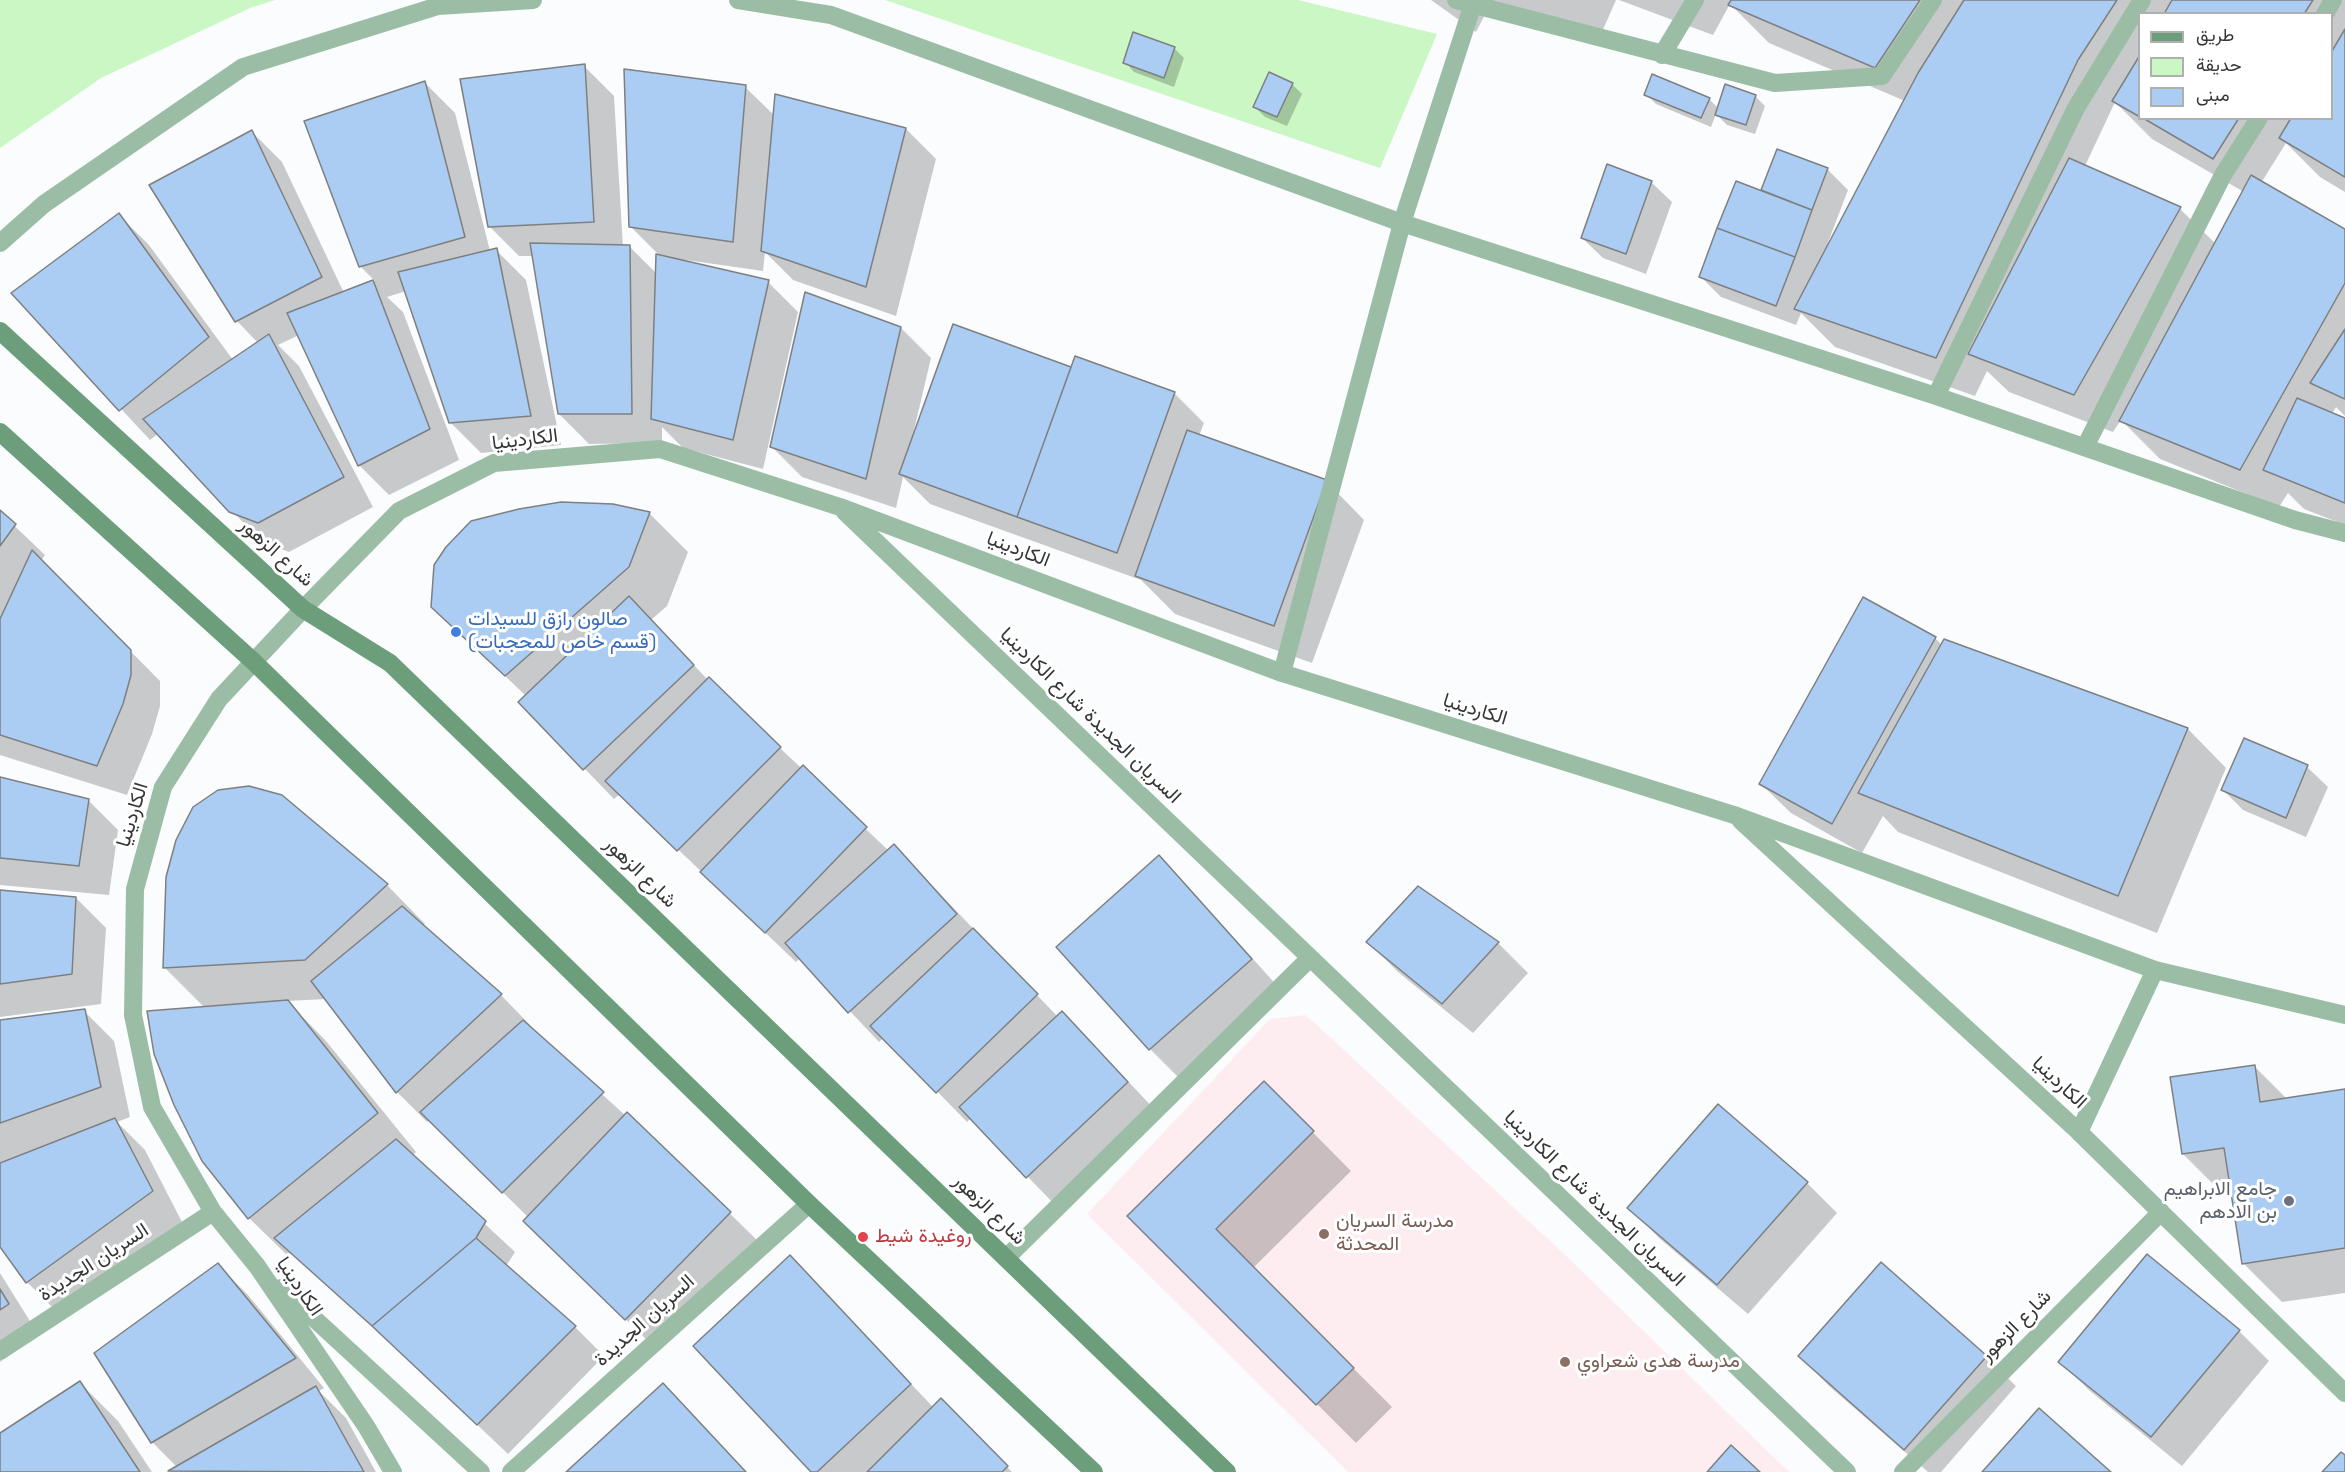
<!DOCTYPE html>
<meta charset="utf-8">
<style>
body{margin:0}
#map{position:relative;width:2345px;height:1472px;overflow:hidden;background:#fafcfd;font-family:"Space Grotesk",Vazirmatn,sans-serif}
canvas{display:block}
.legend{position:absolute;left:2138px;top:12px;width:195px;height:108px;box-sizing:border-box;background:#fff;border:2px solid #aeafaf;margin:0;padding:8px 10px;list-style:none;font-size:18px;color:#353637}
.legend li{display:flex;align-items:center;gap:12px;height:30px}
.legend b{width:30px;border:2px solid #aeafaf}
</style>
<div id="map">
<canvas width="2345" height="1472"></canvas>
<ul class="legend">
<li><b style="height:8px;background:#6c9e7b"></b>طريق</li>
<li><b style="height:16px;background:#caf7c4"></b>حديقة</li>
<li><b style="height:16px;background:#abcdf4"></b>مبنى</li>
</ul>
</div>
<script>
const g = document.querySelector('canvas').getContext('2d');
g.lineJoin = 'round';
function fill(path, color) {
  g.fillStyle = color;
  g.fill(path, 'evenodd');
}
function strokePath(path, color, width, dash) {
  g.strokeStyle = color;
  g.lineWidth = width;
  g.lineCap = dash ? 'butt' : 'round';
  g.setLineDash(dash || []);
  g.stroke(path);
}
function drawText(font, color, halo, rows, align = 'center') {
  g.font = font + ' "Space Grotesk",Vazirmatn,sans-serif';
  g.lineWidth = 6;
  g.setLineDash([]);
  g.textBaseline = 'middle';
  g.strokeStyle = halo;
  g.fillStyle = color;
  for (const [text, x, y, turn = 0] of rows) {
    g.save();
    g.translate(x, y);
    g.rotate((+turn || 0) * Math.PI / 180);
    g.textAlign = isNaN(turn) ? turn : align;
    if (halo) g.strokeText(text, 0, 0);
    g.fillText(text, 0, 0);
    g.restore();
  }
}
const education = new Path2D(`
 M1306,1015L1563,1253L1789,1472H1348L1087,1214L1270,1019Z`);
const green = new Path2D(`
 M0,0H275L250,8L101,78L0,148Z
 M885,0H1298L1437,34L1380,168Z`);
const shadow = new Path2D(`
 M1431,0H1616L1598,41L1491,3L1476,32Z
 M1619,0H2345V192L2320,177L2286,143L2261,183L2345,231V416L2336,407L2332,414L2345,420V525L2304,509L2288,493L2279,507L2160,459L2121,420L2113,432L2009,392L1987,371L1975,396L1835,347L1801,313L1796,325L1721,297L1700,276L1761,192L1777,151L1828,170L1848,190L1827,245L1829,246L1905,101L1769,43L1730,4L1713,35ZM2140,14H2332V118H2140ZM2115,102L2152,139L2244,192L2216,244L2180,209L2085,166Z
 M1174,48L1184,58L1174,87L1134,72L1125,62Z
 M584,66L614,96L623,247H630L657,274L658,254L630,226L745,87L775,116L906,129L936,159L896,316L793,280L765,252L763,271L686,260L685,262L768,282L798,312L763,469L683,448L662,427V443L589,444L559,414L534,256H519L489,226Z
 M425,83L455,113L490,251L496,250L526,280L561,445L481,453L450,422L406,291L387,297L403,312L459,460L389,495L359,465L299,335L278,345L299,366L373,507L289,552L261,541L158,434L150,440L13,293L119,215L149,245L233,360L258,343L237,321L151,185L252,132L282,162L344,293L375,281L360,266Z
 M1292,84L1302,94L1287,126L1265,117L1255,107Z
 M1646,94L1709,99L1719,109L1755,96L1765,106L1755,134L1727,125L1716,114L1711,127L1656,104Z
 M1651,182L1672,202L1646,274L1603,258L1582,238Z
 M954,326L1072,369L1174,393L1204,423L1199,436L1326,481L1364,520L1312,663L1175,614L1141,580L930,504L903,477L896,508L802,477L772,447L901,328L931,358L914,430H916Z
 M0,512L45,555L41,561L160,681V706L152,734L127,795L0,755V623L3,616L0,618Z
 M649,513L688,552L667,606L651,620L708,680L889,851L894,846L1058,1017L1092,1043L1157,1112L1057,1207L971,1118L967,1122L884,1037L879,1042L800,958L796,962L620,794L614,799L520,702L526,696L433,607Z
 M1935,638L1942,645L1945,640L2188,729L2226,768L2157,933L1898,832L1883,816L1862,853L1791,813L1761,784Z
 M2244,740L2307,767L2328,787L2306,837L2243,810L2223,790Z
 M0,778L88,800L118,830L109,895L0,885Z
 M1159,857L1188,887L1281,990L1180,1079L1150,1049Z
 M387,885L425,924L422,926L501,995L530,1025L528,1027L626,1116L628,1114L760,1243L656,1349L555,1250L528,1217L429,1120L427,1122L397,1092L326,999L287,1001L326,1041L416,1152L412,1156L515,1252L506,1266L575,1327L604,1356L508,1454L404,1355L291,1253L288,1256L249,1218L205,1008L165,968Z
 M0,891L76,898L106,928L101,1004L0,1017Z
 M1368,942L1498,943L1528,973L1473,1033L1398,972Z
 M84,1011L114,1041L130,1117L117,1122L145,1150L182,1222L57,1312L27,1282L0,1244V1022Z
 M2254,1066L2287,1099L2345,1091V1293L2282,1302L2243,1263L2232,1191L2222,1193L2183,1154Z
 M1264,1083L1351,1171L1253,1268L1392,1407L1356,1443L1129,1216Z
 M1807,1183L1837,1213L1748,1314L1659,1238L1630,1208Z
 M790,1257L934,1408L941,1401L1012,1472H814Z
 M218,1265L248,1295L324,1388L319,1391L346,1418L376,1472H170L177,1467L152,1442L96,1354Z
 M0,1273L38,1334L0,1362Z
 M2239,1331L2269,1361L2182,1466L2090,1391L2060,1362Z
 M1800,1356L1986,1357L2016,1386L1941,1472H1928L1829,1386Z
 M80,1383L118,1421L152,1472H0V1435Z
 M663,1385L746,1472H568Z`);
const building = new Path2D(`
 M1731,0H1920L1875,68L1728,5Z
 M1964,0H2117L2078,60L1936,358L1794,309L1918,73Z
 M2172,0H2313L2304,14H2164Z
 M2345,29V177L2279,138L2291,118H2332V51Z
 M1133,32L1175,47L1164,78L1123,63Z
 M2140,55V117L2112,101Z
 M585,64L594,222L488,227L460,79Z
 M624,69L746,85L733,242L629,227Z
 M1269,72L1293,83L1277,117L1253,107Z
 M1652,74L1710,98L1701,118L1644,95Z
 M425,81L465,237L359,267L304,121Z
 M1725,84L1756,95L1746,125L1715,115Z
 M775,94L906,128L866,287L761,251Z
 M2143,118H2239L2213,159Z
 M252,130L322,277L235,322L149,185Z
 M1777,149L1828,168L1812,210L1761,190Z
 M2069,158L2181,207L2074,395L1968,354Z
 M1607,164L1652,181L1626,254L1581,238Z
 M2251,175L2345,229V283L2240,470L2119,421Z
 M1736,181L1812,210L1795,257L1717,228Z
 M119,213L209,337L119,411L11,293Z
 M1717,228L1795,257L1776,306L1699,277Z
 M530,243L630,245L632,414H558Z
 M497,248L531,416L449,423L398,272Z
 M656,254L769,280L733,440L651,419Z
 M373,280L430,429L358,466L287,313Z
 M805,292L901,327L866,479L770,447Z
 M953,324L1071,367L1017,517L899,474Z
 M2345,329V399L2310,383Z
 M269,334L344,477L258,523L229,512L143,419Z
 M1075,356L1175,392L1117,553L1017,517Z
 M2297,398L2345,418V503L2263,470Z
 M1187,430L1327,480L1274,626L1135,576Z
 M561,502L613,504L650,512L629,567L505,676L431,607L434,565L446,547L471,521L519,509Z
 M0,510L16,524L0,546Z
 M32,550L131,650V675L123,704L97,766L0,735V619Z
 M629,596L694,665L583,770L518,702Z
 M1863,597L1936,637L1832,824L1759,784Z
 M1944,639L2188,728L2118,896L1858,793Z
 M709,677L781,747L677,851L605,781Z
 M2244,738L2308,765L2286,818L2221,790Z
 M803,765L867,827L765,933L700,872Z
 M0,777L89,799L79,866L0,858Z
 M249,786L282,795L388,884L305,960L163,968L166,877L176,840L193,807L218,790Z
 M894,844L957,914L848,1013L785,943Z
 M1159,855L1252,959L1149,1050L1056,947Z
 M1418,886L1499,942L1442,1004L1366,942Z
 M0,890L76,897L72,974L0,984Z
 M402,906L502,994L396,1093L311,981Z
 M973,928L1038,994L936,1093L870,1026Z
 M288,1000L378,1113L248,1219L202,1161L174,1105L154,1054L147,1011Z
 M85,1009L101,1087L0,1123V1020Z
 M1062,1011L1128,1082L1026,1178L959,1107Z
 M523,1020L604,1092L502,1193L420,1112Z
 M2255,1065L2260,1102L2345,1089V1248L2242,1264L2224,1148L2182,1154L2170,1077Z
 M1264,1081L1314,1131L1216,1229L1354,1368L1316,1405L1127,1216Z
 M1718,1104L1808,1182L1717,1285L1627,1208Z
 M627,1112L731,1212L625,1320L523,1221Z
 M115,1118L153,1191L26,1283L0,1247V1163Z
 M396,1139L486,1221L476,1238L372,1326L274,1238Z
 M476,1238L576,1326L477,1425L372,1326Z
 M2147,1254L2240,1330L2151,1437L2058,1362Z
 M790,1255L911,1384L817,1472H811L693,1346Z
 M1881,1262L1987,1356L1904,1450L1798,1356Z
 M218,1263L296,1358L151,1443L94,1353Z
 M0,1289L9,1304L0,1310Z
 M80,1381L140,1472H0V1433Z
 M663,1383L746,1472H566Z
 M316,1386L364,1472L168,1471Z
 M941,1398L1008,1466L1002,1472H867Z
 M2039,1408L2111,1472H1982Z
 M1731,1445L1760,1472H1707Z
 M2341,1452L2345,1455V1472H2322Z`);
const street = new Path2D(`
 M738,0L831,15L1402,223L1936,396L2295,520L2345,533
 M1456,0L1775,83L1882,76L1933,0
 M2325,14L2333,0
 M1662,55L1695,0
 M0,243L44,204L243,67L438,6L533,0
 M1936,396L2076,108L2142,0
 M2085,447L2223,175L2259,118
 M845,512L1847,1472
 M1282,673L1402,223L1473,4
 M1741,821L2079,1132L2345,1393
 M2079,1132L2155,970
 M1006,1258L1310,958
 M281,1288L481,1472
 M0,1351L213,1212
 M393,1472L366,1426L257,1266L213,1212L152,1107L133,1015L135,889L163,787L219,699L303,609L399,511L494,463L660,449L840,507L1282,673L1734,815L2155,970L2345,1015
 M511,1472L809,1204
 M1903,1472L2161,1212`);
const secondary = new Path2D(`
 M0,331L303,609L390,663L1227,1472
 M0,432L254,662L809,1204L1094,1472`);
const markers = [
 [456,632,6,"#3f7fe0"],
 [2289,1201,6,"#6b7280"],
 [1324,1234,6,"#8d6e63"],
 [863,1237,6,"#e0444e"],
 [1565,1362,6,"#8d6e63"]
];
const streetNames = [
 ["الكاردينيا",525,440,-7],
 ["الكاردينيا",1018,550,21],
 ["شارع الزهور",276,553,42],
 ["الكاردينيا",1475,710,17],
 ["السريان الجديدة شارع الكاردينيا",1090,716,44],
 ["الكاردينيا",133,815,-73],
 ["شارع الزهور",640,873,44],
 ["الكاردينيا",2059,1083,43],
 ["السريان الجديدة شارع الكاردينيا",1594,1199,44],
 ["شارع الزهور",989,1210,44],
 ["السريان الجديدة",94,1263,-33],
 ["الكاردينيا",299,1287,56],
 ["السريان الجديدة",645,1321,-42],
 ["شارع الزهور",2016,1326,-45]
];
const shopNames = [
 ["صالون رازق للسيدات",468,620],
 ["(قسم خاص للمحجبات)",468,643]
];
const worshipNames = [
 ["جامع الابراهيم",2277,1190],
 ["بن الادهم",2277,1213]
];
const educationNames = [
 ["مدرسة السريان",1336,1222],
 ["المحدثة",1336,1245],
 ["مدرسة هدى شعراوي",1577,1362]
];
const healthNames = [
 ["روغيدة شيط",875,1237]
];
fill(education, '#fdedf0');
fill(green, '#caf7c4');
fill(shadow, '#0003');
fill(building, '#abcdf4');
strokePath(building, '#7e7f81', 1.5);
strokePath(street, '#9cbda5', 18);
strokePath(secondary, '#6c9e7b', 18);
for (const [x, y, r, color] of markers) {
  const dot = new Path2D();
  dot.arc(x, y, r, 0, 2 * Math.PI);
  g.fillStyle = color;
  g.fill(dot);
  strokePath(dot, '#fff', 2);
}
drawText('20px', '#353637', '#fff', streetNames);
drawText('20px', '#366cbe', '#fff', shopNames, 'left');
drawText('20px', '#5b616d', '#fff', worshipNames, 'right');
drawText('20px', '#785e54', '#fff', educationNames, 'left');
drawText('20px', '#be3a42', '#fff', healthNames, 'left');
</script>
